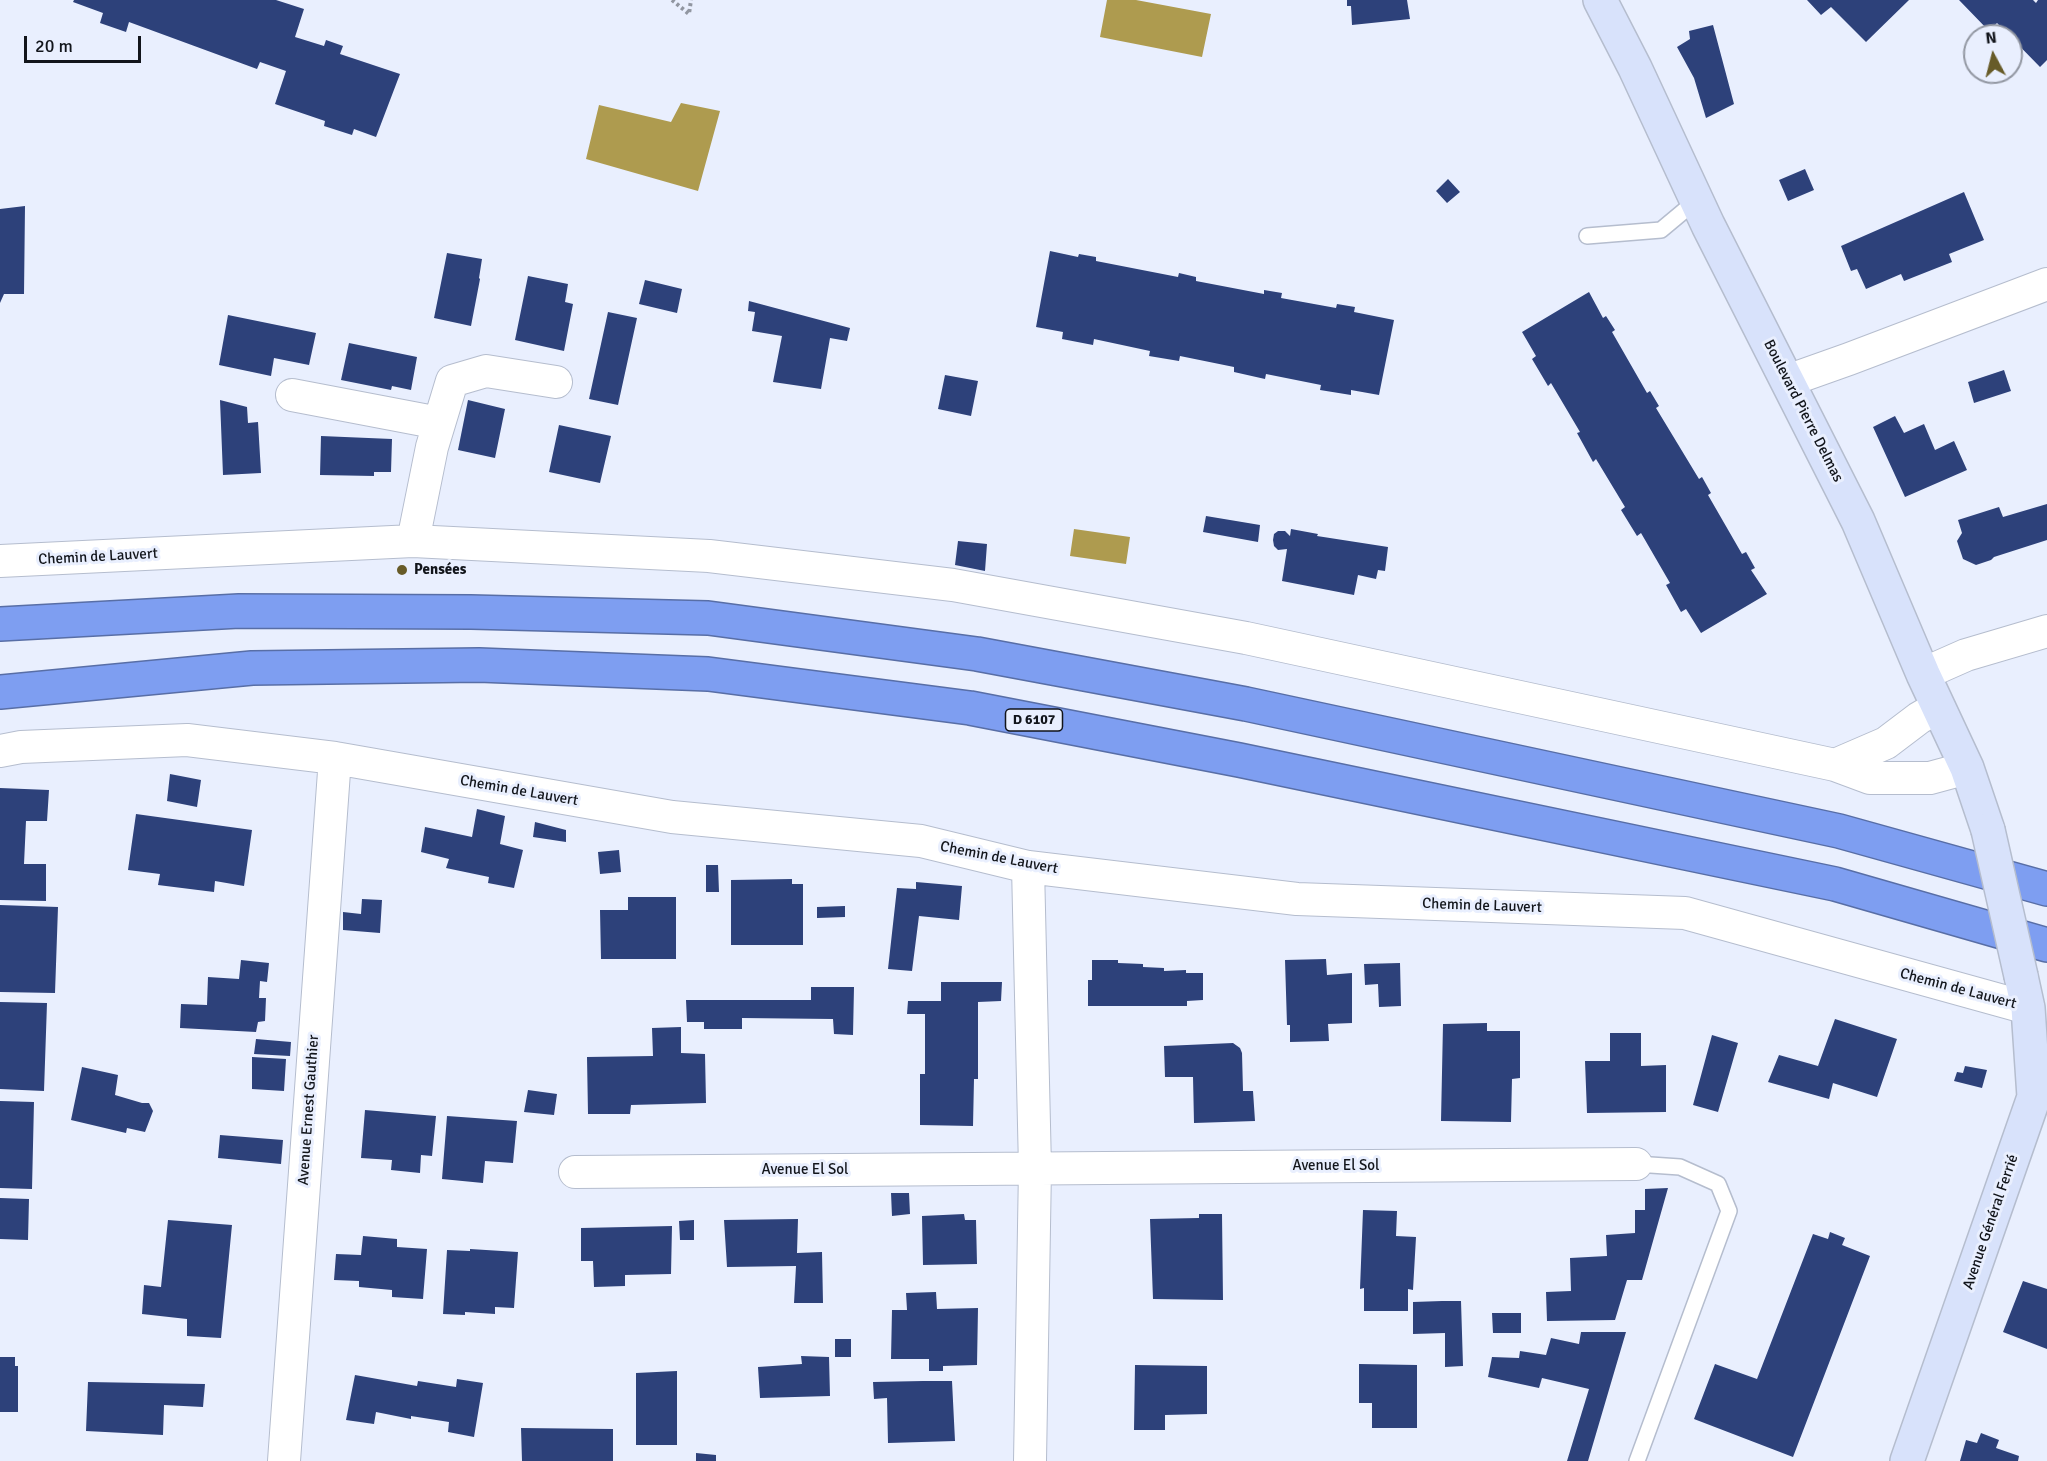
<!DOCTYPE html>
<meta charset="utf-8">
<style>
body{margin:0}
#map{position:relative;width:2047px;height:1461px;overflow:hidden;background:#e9effe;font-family:Signika,sans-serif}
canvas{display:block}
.north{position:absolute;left:1963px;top:24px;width:60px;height:60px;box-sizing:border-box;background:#e9effe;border:2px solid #9398a3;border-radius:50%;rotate:353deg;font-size:16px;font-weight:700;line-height:24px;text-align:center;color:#12151b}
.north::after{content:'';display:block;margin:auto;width:21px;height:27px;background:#675b28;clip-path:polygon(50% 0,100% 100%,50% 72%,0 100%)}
.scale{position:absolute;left:24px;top:36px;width:117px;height:27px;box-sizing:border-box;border:3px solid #12151b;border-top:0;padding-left:8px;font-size:18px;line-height:21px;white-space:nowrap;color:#12151b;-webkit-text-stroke:4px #e9effe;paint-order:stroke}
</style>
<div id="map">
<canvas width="2047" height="1461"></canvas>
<div class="north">N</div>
<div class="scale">20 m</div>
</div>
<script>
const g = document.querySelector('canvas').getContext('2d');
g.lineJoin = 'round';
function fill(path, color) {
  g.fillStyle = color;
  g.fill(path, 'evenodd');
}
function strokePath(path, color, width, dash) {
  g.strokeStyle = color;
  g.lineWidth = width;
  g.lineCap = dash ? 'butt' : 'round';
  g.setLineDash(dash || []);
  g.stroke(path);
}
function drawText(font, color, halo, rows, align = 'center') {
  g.font = font + ' Signika,sans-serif';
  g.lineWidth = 6;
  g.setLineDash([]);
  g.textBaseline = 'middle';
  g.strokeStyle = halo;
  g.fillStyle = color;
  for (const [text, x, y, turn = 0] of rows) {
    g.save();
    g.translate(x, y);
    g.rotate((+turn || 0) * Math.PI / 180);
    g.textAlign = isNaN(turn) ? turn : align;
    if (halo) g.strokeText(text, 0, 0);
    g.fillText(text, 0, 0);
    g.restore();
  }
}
const water = new Path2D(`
 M1107,0H1136L1211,14L1202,57L1100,37Z
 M681,103L720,111L698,191L586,159L599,105L671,122Z
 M1074,529L1130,537L1126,564L1070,556Z`);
const building = new Path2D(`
 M74,0H276L304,9L295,37L324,46L326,40L343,46L340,54L400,74L376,137L354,129L352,135L324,126L325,121L275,104L286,71L260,62L257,69L129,22L126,32L100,23L103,13L73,2Z
 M1347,0H1407L1410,19L1352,25L1351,6H1347Z
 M1807,0H1909L1866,42L1831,7L1821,15Z
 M1959,0H2033L2036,3L2038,0H2047V60L2040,67L1997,23L1989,31Z
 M1713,25L1734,104L1706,118L1694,78L1677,47L1690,39L1689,31Z
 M1805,169L1814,190L1788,201L1779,180Z
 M1448,179L1460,192L1447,203L1436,191Z
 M1964,192L1984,240L1949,254L1952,262L1914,277L1904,281L1901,274L1866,289L1857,269L1851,271L1841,246Z
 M25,206L24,294H4L0,303V209Z
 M1050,251L1078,257L1079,254L1096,257V261L1178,277L1179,273L1196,277V281L1264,294V290L1282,293L1281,298L1336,308L1337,304L1355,307L1354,312L1394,320L1379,395L1351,390V395L1320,390L1321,385L1266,374L1265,379L1234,372V367L1180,356L1179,361L1149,356L1150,351L1094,339L1093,345L1062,339L1063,332L1036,327Z
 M447,253L482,259L479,278L480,279L471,326L434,318Z
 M528,276L568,284L565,302L573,304L564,351L515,340Z
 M645,280L682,289L677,313L639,304Z
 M1589,292L1603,318L1606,316L1615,330L1612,332L1647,393L1650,391L1659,406L1656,408L1699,479L1702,477L1711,493L1708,495L1742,554L1746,552L1755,568L1751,570L1767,594L1701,633L1686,609L1681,612L1666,585L1670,583L1641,533L1637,536L1621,510L1625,507L1596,459L1593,462L1577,433L1580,432L1551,383L1548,386L1532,359L1536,356L1522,332Z
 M749,301L850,328L847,341L830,338L821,389L773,382L782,336L752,331L755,312L748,311Z
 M608,312L637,318L618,405L589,399Z
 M228,315L316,333L309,365L274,358L271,376L219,365Z
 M349,343L417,357L411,390L392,386L391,390L341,380Z
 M2004,370L2011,391L1974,403L1968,382Z
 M945,375L978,381L971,416L938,409Z
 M220,400L247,407L248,423L258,422L261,473L223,475Z
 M468,400L505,409L495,458L458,450Z
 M1895,416L1904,433L1924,424L1935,450L1954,441L1967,470L1905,497L1873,427Z
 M559,425L611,436L600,483L549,472Z
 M321,436L392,439L391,472H374V476L320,475Z
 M2047,504V540L1994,557L1991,560L1976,565L1963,559L1957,541L1962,533L1958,520L1999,507L2003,517Z
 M1206,516L1260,525L1258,542L1203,532Z
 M1291,529L1318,534L1317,536L1388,547L1385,571L1378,570L1376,579L1358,575L1354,595L1282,581L1287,549L1278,550L1274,546L1273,540L1274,534L1278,531H1285L1290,536Z
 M958,541L987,544L985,571L955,565Z
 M170,774L201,780L197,807L167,801Z
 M0,788L49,790L47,821H26L24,864H46V901L0,900Z
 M477,809L505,816L500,844L523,850L514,888L488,883L489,877L446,868L449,859L421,852L425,827L472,837Z
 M136,814L252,830L244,886L215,881L214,892L158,885L160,874L128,870Z
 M535,822L566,830V842L533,837Z
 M619,850L621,872L600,874L598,852Z
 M706,865H718L719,892H706Z
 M792,879V884H803V945H731V880Z
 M916,882L962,886L959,920L919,916L912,971L888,969L897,888L916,889Z
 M628,897H676V959H601L600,910H628Z
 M362,899L382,900L380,933L343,930V912L361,914Z
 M0,905L58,907L55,993L0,992Z
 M845,906V917L817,918V907Z
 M1326,959L1327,975L1352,973V1023L1328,1024L1329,1041L1290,1042V1025H1287L1285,960Z
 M241,960L269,963L267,982L260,981L259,998H266L265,1021L258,1022L256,1032L180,1028L181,1004L207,1005L208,977L239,979Z
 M1092,960H1118V963L1143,964V967L1164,968V971L1186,970V973H1203V1000L1187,1001V1006H1088V980H1092Z
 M1400,963L1401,1006L1379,1007L1378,984L1365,985L1364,964Z
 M941,982H1002L1001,1001L978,1002V1079H974L973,1126L920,1125V1074H925V1014H907L908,1001H941Z
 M811,987H854L853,1035L834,1034L833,1019L742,1018V1029H704V1022H687L686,1000H811Z
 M0,1002L47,1003L44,1091L0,1089Z
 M1835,1019L1897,1039L1877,1097L1833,1083L1829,1099L1768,1082L1779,1055L1818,1066Z
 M1487,1023V1031H1520V1078L1512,1079L1511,1122L1441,1121L1443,1024Z
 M681,1027V1053L705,1054L706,1103L631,1105L630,1114H588L587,1057L653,1056L652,1028Z
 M1610,1033H1641V1066L1666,1065V1112L1587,1113L1585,1061H1610Z
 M1712,1035L1738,1043L1718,1112L1693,1105Z
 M256,1039L291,1042L290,1056L254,1054Z
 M1233,1043L1240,1048L1242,1053L1243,1091H1253L1255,1121L1194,1123L1193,1077H1165L1164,1046Z
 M252,1057L286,1059L284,1091L252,1089Z
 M1965,1066L1987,1070L1982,1088L1954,1081L1957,1072L1963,1073Z
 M82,1067L118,1075L115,1095L142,1103H149L153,1111L145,1132L127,1128L126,1133L71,1120Z
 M528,1090L557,1094L554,1115L524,1112Z
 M0,1101L34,1102L32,1189L0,1188Z
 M365,1110L436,1116L432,1156L421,1155L420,1173L391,1170L392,1160L361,1158Z
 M447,1116L517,1121L513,1163L485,1161L483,1183L442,1179Z
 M220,1135L283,1140L281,1164L218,1158Z
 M1668,1188L1642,1280H1627L1615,1320L1547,1321L1546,1292L1571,1291L1570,1258L1607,1256L1606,1235L1635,1233V1210H1645V1189Z
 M891,1193H909L910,1214L892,1216Z
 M0,1198L29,1199L28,1240L0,1239Z
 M1363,1210L1397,1211L1396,1236L1416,1237L1413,1290L1408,1289V1311H1364V1288L1360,1289Z
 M964,1214L965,1220H976L977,1264L923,1265L922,1216Z
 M1199,1214H1222L1223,1300L1153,1299L1150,1219L1199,1218Z
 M798,1219L797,1253L822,1252L823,1303H794L796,1266L727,1267L724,1220Z
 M168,1220L232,1225L221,1338L187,1336V1319L142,1314L144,1285L161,1287Z
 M694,1220V1240H680L679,1221Z
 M672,1226L671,1274L625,1275V1286L594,1287L593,1261H581V1228Z
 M1830,1232L1845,1238L1842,1245L1870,1256L1793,1457L1694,1419L1715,1364L1757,1379L1813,1234L1828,1239Z
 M363,1236L397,1239V1247L427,1249L423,1299L392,1297V1290L359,1287V1281L334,1280L336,1254L361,1255Z
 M470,1249L518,1252L514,1308L495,1307V1314L465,1312V1315L443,1314L447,1250L470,1251Z
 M2023,1281L2047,1289V1349L2003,1332Z
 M936,1292L937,1309L978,1308L977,1365L943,1366V1371H929V1359H891L892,1310H907L906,1293Z
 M1442,1301H1461L1463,1366L1445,1367V1333L1413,1334V1302Z
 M1492,1313H1521V1333H1493Z
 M1581,1332H1626L1588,1461H1567L1589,1389L1542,1378L1539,1388L1488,1377L1492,1357L1519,1358L1520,1351L1546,1355L1551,1338L1579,1344Z
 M835,1339H851V1357H835Z
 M801,1356L829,1357L830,1396L760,1398L758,1367L802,1364Z
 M0,1357H15V1366H18V1412H0Z
 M1359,1364L1417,1365V1428H1372V1403H1359Z
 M1135,1365L1207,1366V1414L1165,1415V1430H1134Z
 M677,1371V1445H636V1373Z
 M355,1375L417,1386L418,1381L456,1387L457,1379L483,1383L474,1437L448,1432L449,1422L411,1416V1419L376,1412L374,1424L346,1420Z
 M923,1381H952L955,1441L888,1443L887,1398L874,1399L873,1382Z
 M88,1382L205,1384L203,1407L164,1405L163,1435L86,1431Z
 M521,1428L613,1429V1461H522Z
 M1981,1433L1999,1440L1996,1448L2019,1456L2018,1461H1960L1966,1440L1977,1443Z
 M696,1453L716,1455V1461H696Z`);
const path = new Path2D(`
 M672,0L689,14L691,0`);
const lane = new Path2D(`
 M1587,236L1661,230L1697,200
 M1636,1164L1680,1167L1718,1184L1729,1211L1637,1461`);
const street = new Path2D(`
 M1787,381L1849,359L2047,284
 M292,395L439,423
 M413,541L432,447L452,381L486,371L556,382
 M0,561L413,541L709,556L953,585L1246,638L1835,765L1870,778H1930L1967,768
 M1923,674L1966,655L2047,631
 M0,751L21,747L187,740L335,758L672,817L921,841L1028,867L1297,899L1685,913L2028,1008
 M1835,765L1886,743L1919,718L1938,707
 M1028,867L1035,1168L1030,1461
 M575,1172L1636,1164
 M284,1461L335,758`);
const secondary = new Path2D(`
 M1600,0L1635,68L1708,225L1858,521L1923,674L1967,768L1988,830
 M1907,1461L2034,1097L2028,1008L2021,976`);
const highway = new Path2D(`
 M0,624L239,611L471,612L708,618L977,654L1246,704L1839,831L2047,889
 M0,692L252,668L479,665L708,674L970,708L1239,760L1835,884L2047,945`);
const secondaryBridge = new Path2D(`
 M1988,830L2021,976`);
const markers = [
 [402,570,6,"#675b28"]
];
const shields = [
 [1034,720,57]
];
const shieldNames = [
 ["D 6107",1034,720]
];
const streetNames = [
 ["Boulevard Pierre Delmas",1803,411,63],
 ["Chemin de Lauvert",98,557,-3],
 ["Chemin de Lauvert",519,791,10],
 ["Chemin de Lauvert",999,858,11],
 ["Chemin de Lauvert",1482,906,2],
 ["Chemin de Lauvert",1958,989,15],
 ["Avenue Ernest Gauthier",309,1110,-86],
 ["Avenue El Sol",1336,1166],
 ["Avenue El Sol",805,1170],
 ["Avenue Général Ferrié",1991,1222,-71]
];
const poiNames = [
 ["Pensées",414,570]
];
fill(water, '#ae9b4f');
fill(building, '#2d417a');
strokePath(lane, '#b5bdce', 18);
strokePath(street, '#b5bdce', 34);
strokePath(secondary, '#b5bdce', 36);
strokePath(highway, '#586ea6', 36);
strokePath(path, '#9196a1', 4, [3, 3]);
strokePath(lane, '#fff', 15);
strokePath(street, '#fff', 32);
strokePath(secondary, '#d8e2fb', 33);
strokePath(highway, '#7e9ef1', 33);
strokePath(secondaryBridge, '#b5bdce', 36, []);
strokePath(secondaryBridge, '#d8e2fb', 33);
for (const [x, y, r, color] of markers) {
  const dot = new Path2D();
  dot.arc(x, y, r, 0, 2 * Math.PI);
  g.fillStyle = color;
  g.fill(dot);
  strokePath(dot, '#e9effe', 2);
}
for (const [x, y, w] of shields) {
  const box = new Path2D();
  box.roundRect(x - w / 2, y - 11, w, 22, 4.5);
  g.fillStyle = '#e9effe';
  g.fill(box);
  strokePath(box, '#12151b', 1.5);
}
drawText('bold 14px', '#12151b', null, shieldNames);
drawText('15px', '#12151b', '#e9effe', streetNames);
drawText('bold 15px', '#12151b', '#e9effe', poiNames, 'left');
</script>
